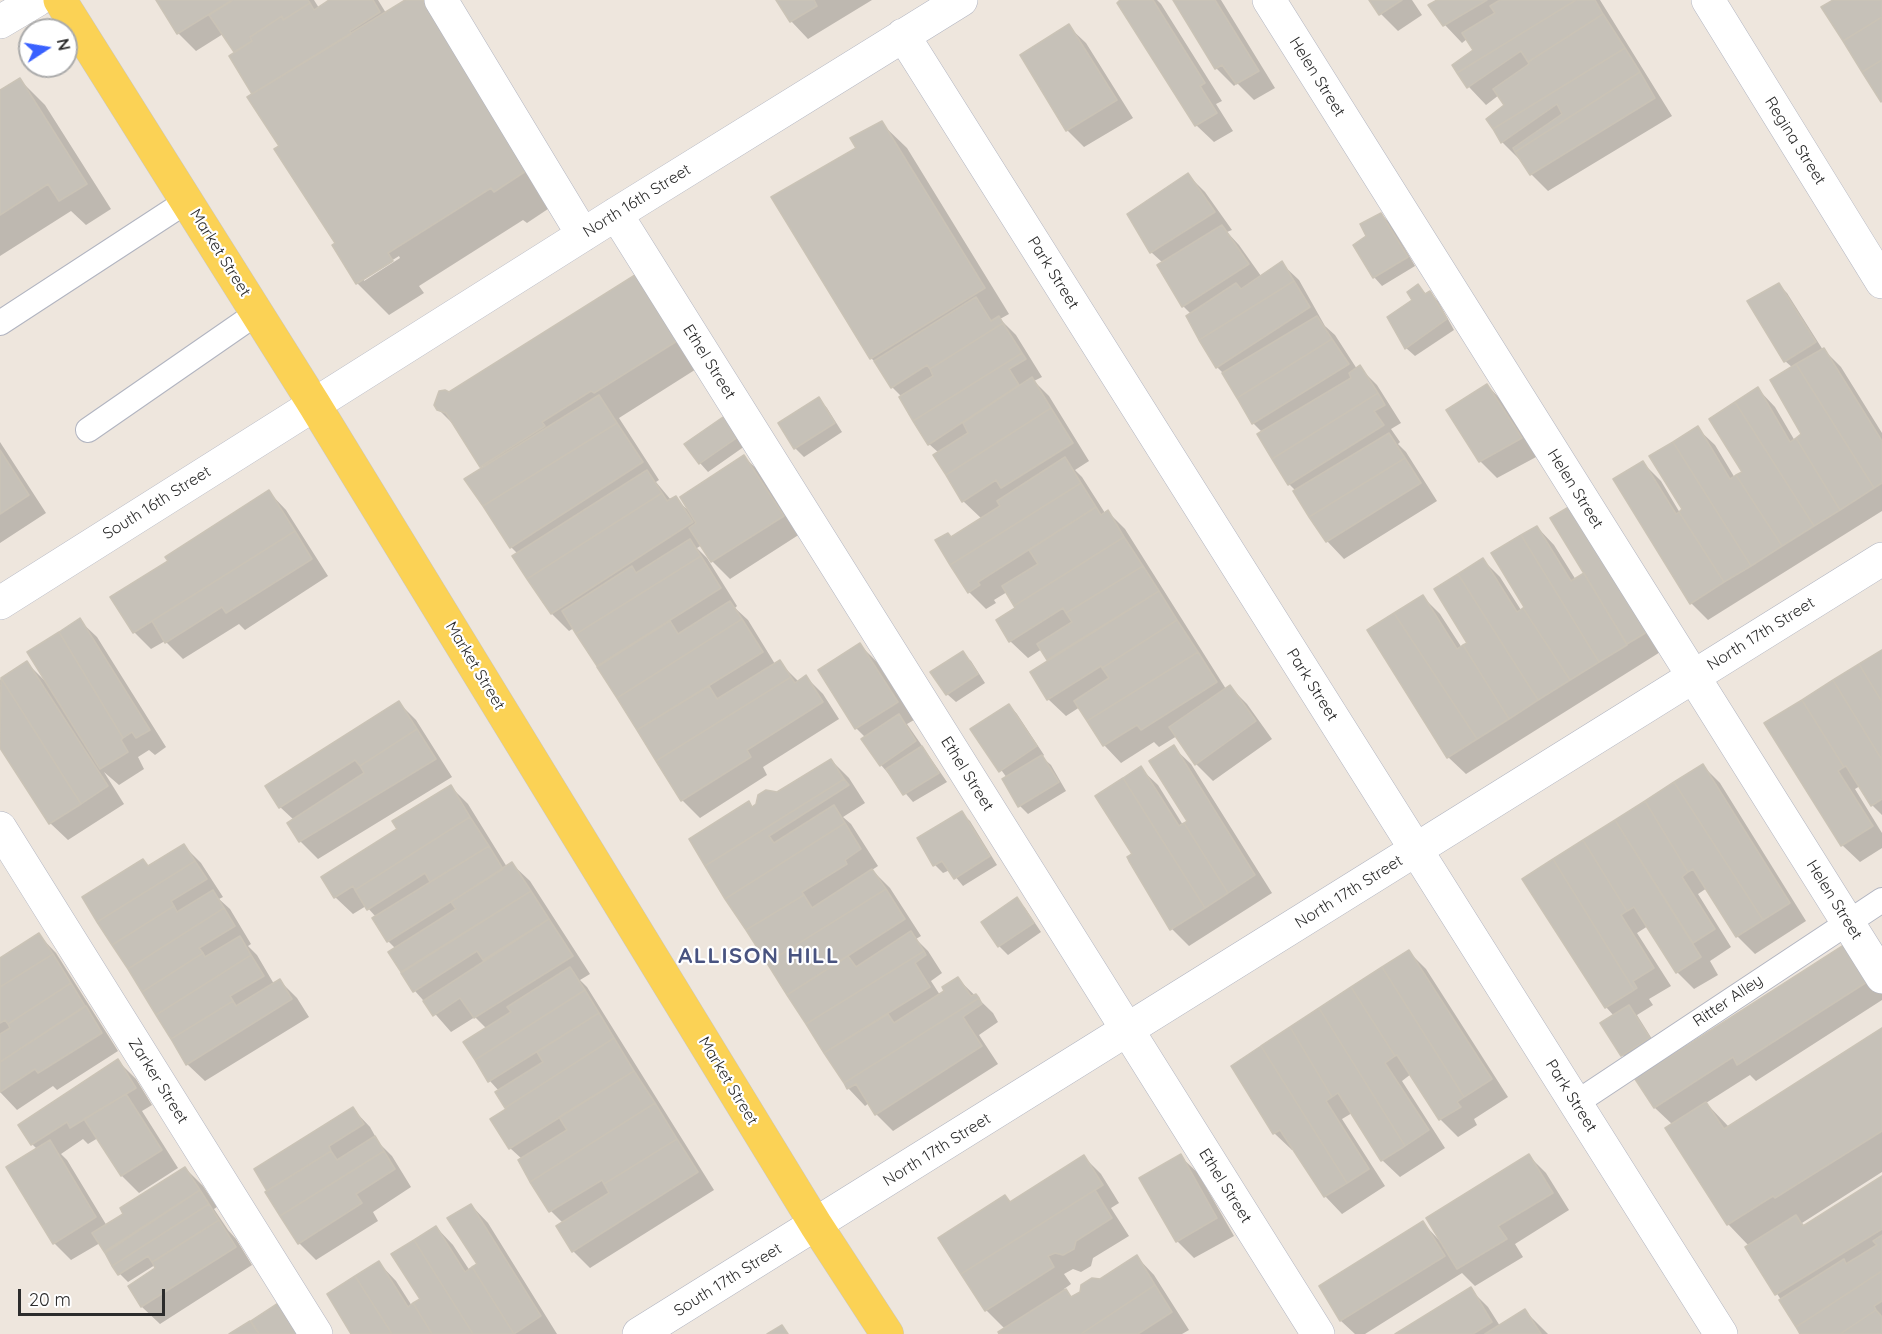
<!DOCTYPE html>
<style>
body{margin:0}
#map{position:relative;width:1882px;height:1334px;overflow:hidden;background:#eee6dd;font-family:Quicksand,sans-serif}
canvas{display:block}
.north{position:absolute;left:18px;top:18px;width:60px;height:60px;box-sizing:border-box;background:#fff;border:2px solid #ababab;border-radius:50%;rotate:78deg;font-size:16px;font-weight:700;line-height:24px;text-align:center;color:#2c2c2c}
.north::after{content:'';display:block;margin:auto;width:21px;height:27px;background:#3961ff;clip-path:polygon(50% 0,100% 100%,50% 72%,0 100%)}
.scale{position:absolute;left:18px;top:1289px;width:147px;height:27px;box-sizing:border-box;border:3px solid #2c2c2c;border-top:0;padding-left:8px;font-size:18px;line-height:21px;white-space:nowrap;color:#2c2c2c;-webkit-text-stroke:4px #fff;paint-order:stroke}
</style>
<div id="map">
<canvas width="1882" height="1334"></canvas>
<div class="north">N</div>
<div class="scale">20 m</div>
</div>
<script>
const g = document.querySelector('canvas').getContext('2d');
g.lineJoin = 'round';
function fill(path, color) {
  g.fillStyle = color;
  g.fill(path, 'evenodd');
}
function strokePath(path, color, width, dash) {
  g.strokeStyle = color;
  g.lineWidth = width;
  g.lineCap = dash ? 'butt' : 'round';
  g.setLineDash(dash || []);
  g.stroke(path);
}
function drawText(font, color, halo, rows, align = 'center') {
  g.font = font + ' Quicksand,sans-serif';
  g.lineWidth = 4.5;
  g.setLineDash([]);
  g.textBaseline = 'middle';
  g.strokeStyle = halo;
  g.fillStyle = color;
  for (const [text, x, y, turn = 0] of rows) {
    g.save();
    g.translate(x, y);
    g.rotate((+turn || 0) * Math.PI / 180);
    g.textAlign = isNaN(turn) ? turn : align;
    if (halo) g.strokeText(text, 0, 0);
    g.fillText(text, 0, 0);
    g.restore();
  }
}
const shadow = new Path2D(`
 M158,0H314L319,8L332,0H378L386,13L408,0H423L449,26L560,201L527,223L523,220L419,286L424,293L389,315L357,283L334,246L337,244L281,147L236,53L223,34L196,51L178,33ZM399,256L400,258L364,281V278Z
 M778,0H872L808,39L791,21Z
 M1123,0H1157L1161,4L1222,101L1216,104L1233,131L1214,142L1196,125Z
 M1175,0H1221L1275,88L1254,100L1237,83L1234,86L1216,68Z
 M1371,0H1412L1422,15L1398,31L1381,14Z
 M1440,0H1600L1672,116L1548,191L1531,174L1521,158L1519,159L1502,142L1506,106L1499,95L1486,105L1469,87L1454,66L1475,50L1467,39L1462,43L1445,25L1430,6Z
 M1068,26L1086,43L1133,118L1084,147L1067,130Z
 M20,80L45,105L111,209L86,225L71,211L0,256V92Z
 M881,123L907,148L1009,314L1000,319L1016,335L1042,377L1034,381L1049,396L1089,461L1075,470L1082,477L1105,513L1108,512L1125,529L1226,689L1230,687L1247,704L1272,739L1213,781L1196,764L1177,736L1159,747L1154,742L1121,763L1104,745L1080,707L1066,716L1048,699L1049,661L1042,649L1028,658L1010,641L1017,609L1007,592L994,600L996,603L986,609L969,592L952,538L982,519L963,501L939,453L929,444L902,397L892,387L878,365L871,358L858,149Z
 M1188,175L1205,192L1232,230L1227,232L1239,245L1261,276L1281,263L1299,280L1325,326L1335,335L1357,369L1359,367L1377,385L1401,423L1391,429L1400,442L1398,444L1406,452L1437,501L1344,559L1327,541L1296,491L1289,484L1263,433L1253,423L1224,374L1217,367L1191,314L1183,306L1159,266L1163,263L1151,252Z
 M1381,214L1390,223L1415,266L1382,286L1374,277L1368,237Z
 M635,277L701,366L619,418L659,480L656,482L671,500L675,498L690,512L744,457L762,474L800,534L730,579L713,562L702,545L697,548L707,558L737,606L735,608L748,620L775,664L779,662L799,682L806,677L823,694L839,719L763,767L767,775L700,818L682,800L574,628L569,631L552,614L515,557L518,554L511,547L466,479L484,468L457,428L438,409L449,393Z
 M1778,284L1787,293L1823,350H1824L1841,367L1882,433V511L1708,620L1691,603L1643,463L1661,481L1680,513L1684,510L1697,428L1715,445L1735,478L1745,473L1758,389L1775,407L1795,441L1803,435L1793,368L1785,361Z
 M1418,286L1427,295L1430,293L1438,301L1454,330L1415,356L1406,348L1414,300Z
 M1487,385L1504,403L1538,456L1497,478L1480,461Z
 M819,399L827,408L842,432L804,457L795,448Z
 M723,419L745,446L708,472L700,463Z
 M0,442L46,513L0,543Z
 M269,492L286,510L328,576L245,630L239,624L183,659L165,641L151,649L134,632L170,562Z
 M1537,527L1554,545L1576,580L1673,644L1466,774L1448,757L1422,596L1440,614L1462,648L1469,643L1483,560L1500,577L1521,610L1526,607Z
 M79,620L97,637L166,747L155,755L149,750L138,757L144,769L119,785L104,772L124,804L68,840L50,823L0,745V680L27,663L45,681Z
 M860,645L877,662L914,720L907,724L947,782L913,802L881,765L866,738L856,728L820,671Z
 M1882,652V815L1872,805L1860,786L1855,789L1882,833V848L1860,862L1842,845L1766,724Z
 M962,653L971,661L985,683L956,702L947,694Z
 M399,703L416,720L452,777L318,859L300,841L289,823L294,820L280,807Z
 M1009,705L1017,714L1044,755L1042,757L1051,765L1066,791L1028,814L1020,806L1007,778L972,729Z
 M1173,747L1191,764L1272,893L1189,946L1172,929L1135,854L1140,768L1158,785L1183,825L1189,821Z
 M831,760L849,778L865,803L843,817L851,824L878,866L872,870L890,888L921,936L916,939L928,951L942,973L931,981L940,995L958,979L993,1013L998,1022L979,1035L998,1064L893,1131L876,1114L869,1103L865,1106L848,1088L691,840L748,803L753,808Z
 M1702,765L1720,783L1806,921L1755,954L1737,936L1707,888L1698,894L1731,947L1710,961L1718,975L1694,989L1677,972L1648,926L1637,933L1671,986L1649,999L1653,1005L1637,1015L1657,1047L1631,1064L1623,1055L1602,1023L1614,1016L1606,1007L1524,879Z
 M451,787L468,804L507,867L512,864L530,881L590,974L580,980L587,987L714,1190L590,1268L573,1251L563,1223L551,1211L520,1161L522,1159L510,1148L508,1110L499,1091L490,1081L465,1043L487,1029L475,1017L451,1032L415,991L390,952L396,949L388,941L374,919L376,917L366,906L353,914L335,897L399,830Z
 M961,813L970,821L997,865L963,886L950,870L943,873L935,865Z
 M184,846L201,863L223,897L219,899L230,909L251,944L248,946L257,955L274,984L279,980L297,998L309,1017L205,1081L187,1064L149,867Z
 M1017,899L1025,908L1041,932L1008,955L999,946L983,922Z
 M39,935L56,953L118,1051L57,1090L53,1086L17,1110L0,1092V960Z
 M1846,945L1882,990V1000L1756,1081L1750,1075L1706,1103L1729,1127L1882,1030V1172L1802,1223L1805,1226L1882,1178V1334H1803L1747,1247L1749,1246L1728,1224L1673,1125L1655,1108L1638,1079Z
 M1409,952L1426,969L1508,1097L1474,1119L1477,1125L1458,1137L1440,1119L1411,1074L1402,1081L1445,1148L1400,1177L1382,1160L1352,1113L1342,1119L1385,1186L1342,1214L1325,1196L1294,1149L1292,1150L1274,1133Z
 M118,1061L136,1079L152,1105L142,1111L178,1168L139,1193L122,1176L98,1138L88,1144L83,1139L61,1154L67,1160L107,1226L185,1168L203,1186L217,1207L214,1209L228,1230L236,1239L252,1265L160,1324L142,1307L130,1286L157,1269L155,1265L128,1282L120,1274L100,1243L71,1260L54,1243L38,1150L32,1144Z
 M353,1109L370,1127L379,1143L392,1156L411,1187L373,1212L378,1221L316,1260L299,1243L267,1192Z
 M1180,1156L1198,1173L1234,1236L1194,1258L1177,1241Z
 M1529,1156L1546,1173L1569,1210L1515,1244L1523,1257L1475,1286L1462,1273L1365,1334H1355L1341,1321L1321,1287L1423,1223L1439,1240Z
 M1084,1157L1101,1174L1119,1203L1111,1208L1129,1236L1093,1258L1091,1266L1081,1272L1073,1269L1064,1274L1071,1284L1064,1289L1072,1298L1137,1257L1154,1275L1189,1330L1182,1334H1000L1005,1329L986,1310L1005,1197L1011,1203Z
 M471,1205L488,1223L557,1334H353L379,1263L396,1281L412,1306L422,1300L436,1227L453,1245L470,1271L479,1265Z
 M1470,1289L1488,1307L1500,1326L1525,1311L1548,1334H1397Z`);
const building = new Path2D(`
 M156,0H232L177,34Z
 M233,0H308L310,3L283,20L282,16L250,37L252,41L234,52L209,15Z
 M329,0H373L380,12L350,31L351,34L252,94L229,56L252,41L250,37L282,16L283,20L310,3L314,10Z
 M405,0H423L529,169L494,192L491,188L388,253L393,261L356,284L332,245L335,243L274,149L279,146L247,97Z
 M776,0H814L817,6L790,22Z
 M1120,0H1153L1205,83L1200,86L1217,113L1195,126L1117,3Z
 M1173,0H1215L1259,71L1236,84L1222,65L1215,69Z
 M1369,0H1402L1379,15Z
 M1437,0H1487L1443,26L1428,5Z
 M1500,0H1576L1457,73L1452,65L1473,50L1462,33L1495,13L1490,6Z
 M1576,0H1595L1603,14L1528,62L1521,51L1467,88L1457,73Z
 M1833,0H1882V17L1843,41L1821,7Z
 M1603,14L1625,48L1493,129L1486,119L1504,105L1493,89L1529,64L1528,62Z
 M1882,17V60L1862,72L1843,41Z
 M1069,24L1117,100L1066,131L1020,55Z
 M1625,48L1640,72L1515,152L1513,148L1562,114L1557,104L1501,143L1493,129Z
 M1882,60V101L1881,102L1862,72Z
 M1640,72L1655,98L1530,175L1515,152Z
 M20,78L87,184L59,201L48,184L0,215V90Z
 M882,121L985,288L870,359L771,197L856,148L850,138Z
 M1188,173L1215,212L1150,253L1127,214Z
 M1381,213L1408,257L1373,278L1353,245L1366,236L1360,224Z
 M1222,225L1249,264L1182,307L1157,265Z
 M1282,261L1294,281L1199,340L1186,316L1236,283L1241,289Z
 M635,275L677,341L594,393L591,391L542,422L545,426L480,467L446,413L437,410L434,405L439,391L445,390L449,392Z
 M1294,281L1310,307L1216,368L1199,340Z
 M1779,283L1816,342L1784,362L1747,301Z
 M1418,284L1425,294L1430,291L1447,319L1405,349L1387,317L1412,300L1407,292Z
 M976,297L991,321L999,316L1003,323L930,369L927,365L891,388L874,361Z
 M1317,316L1332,339L1237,398L1222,373Z
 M1003,323L1022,353L913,421L899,397L933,376L930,369Z
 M1332,339L1349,364L1252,424L1237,398Z
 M1824,348L1882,441V483L1874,488L1796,364Z
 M1022,353L1026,359L1009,369L1019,385L928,445L913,421Z
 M1796,364L1874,488L1840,510L1796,438L1801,434L1770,380Z
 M1360,365L1378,393L1272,459L1257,434L1351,378L1349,373Z
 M1032,377L1051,408L946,475L933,455L968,433L963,423Z
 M1487,384L1522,438L1479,462L1446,410Z
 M1758,387L1790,442L1796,438L1840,510L1814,526L1735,402Z
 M1378,393L1385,405L1374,411L1384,425L1288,485L1272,459Z
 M599,395L617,423L483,506L464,479Z
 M819,397L835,423L794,449L778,423Z
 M1735,402L1814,526L1782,546L1736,475L1742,472L1709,419Z
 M1051,408L1073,443L1001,488L996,480L962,502L946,475Z
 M723,417L738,437L699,464L684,444Z
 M617,423L643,462L510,548L483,506Z
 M1698,426L1730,479L1736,475L1782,546L1751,566L1673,442Z
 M1389,433L1405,458L1309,517L1293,491Z
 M1673,442L1751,566L1724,582L1679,512L1682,509L1649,456Z
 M0,450L29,495L0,514Z
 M744,455L784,516L711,562L689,528L696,523L680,497Z
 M1065,457L1081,483L950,565L935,540L948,533L951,537L1000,506L997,501Z
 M1405,458L1421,483L1326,542L1309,517Z
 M1643,461L1676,514L1679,512L1724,582L1690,604L1613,479Z
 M647,470L662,493L527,579L512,556Z
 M1081,483L1096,507L978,582L980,585L968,593L950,565Z
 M269,490L295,531L133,633L110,597L168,561L165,557Z
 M662,493L667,501L676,496L693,522L551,614L527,579Z
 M1579,501L1657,626L1627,644L1550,518Z
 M1096,507L1101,515L1108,510L1124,537L1014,606L1002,586L1038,564L1029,550Z
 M1537,526L1571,581L1584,573L1627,645L1599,662L1521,535Z
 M295,531L312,559L226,613L222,607L165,643L152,621Z
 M1521,535L1599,662L1570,680L1523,608L1524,607L1491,553Z
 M1124,537L1143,566L1066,613L1063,608L1009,642L996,620L1015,608L1014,606Z
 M690,539L701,556L576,634L562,611L632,566L636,573Z
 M701,556L721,588L597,666L576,634Z
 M1483,558L1517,612L1523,608L1570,680L1538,700L1458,574Z
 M1143,566L1159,591L1047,660L1037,644L1072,622L1066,613Z
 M1458,574L1538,700L1509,719L1463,645L1467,643L1434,589Z
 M1159,591L1177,620L1102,668L1101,666L1047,700L1030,672Z
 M1423,595L1457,649L1463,645L1509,719L1477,739L1394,613Z
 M730,601L742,619L617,698L597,667L670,621L678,634Z
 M1394,613L1477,739L1447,758L1367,630Z
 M80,618L150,730L136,738L132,732L123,738L59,632Z
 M742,619L763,652L637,730L617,698Z
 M1177,620L1198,652L1087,721L1074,701L1109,678L1102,668Z
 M59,632L123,738L121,740L128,752L100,769L27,652Z
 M860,643L898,702L855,729L818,670Z
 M1882,650V702L1859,664Z
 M963,651L978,674L946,695L930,672Z
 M1198,652L1217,682L1141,730L1137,725L1103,746L1087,721Z
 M780,660L791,677L656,761L637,730L709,686L717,699Z
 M27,661L108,786L81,804L1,678Z
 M1859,664L1882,702V760L1833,680Z
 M806,675L823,702L747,750L751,757L681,801L656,761L791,677L795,683Z
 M1,678L81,804L49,824L0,748Z
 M1833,680L1882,760V799L1871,806L1846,766L1844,767L1802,700Z
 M1230,685L1256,721L1195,765L1169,727Z
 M1802,700L1844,767L1838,771L1873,826L1841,846L1764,723Z
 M399,701L417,729L360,766L355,760L279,808L265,786Z
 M1009,704L1037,746L999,772L970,729Z
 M899,714L916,741L880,766L861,739Z
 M417,729L436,759L299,842L287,823L364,773L360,766Z
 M1174,745L1255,875L1228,893L1184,823L1187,821L1149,761Z
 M922,746L939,773L903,795L886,769Z
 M1042,755L1059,782L1018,807L1002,779Z
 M831,759L844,779L705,866L689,839L749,801L752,807L756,804L758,795L766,790L777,792Z
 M1703,764L1790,903L1763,920L1674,782Z
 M1141,766L1179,826L1184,823L1228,893L1205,908L1123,778Z
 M1123,778L1205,908L1170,930L1129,861L1127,857L1132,854L1095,796Z
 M844,779L849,785L769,836L774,843L834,805L845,823L725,899L705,866Z
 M1674,782L1763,920L1736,937L1693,869L1688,872L1645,801Z
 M451,785L470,817L355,890L353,886L334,898L321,877L397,829L392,821Z
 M1645,801L1688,872L1682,877L1715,929L1693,943L1615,820Z
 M962,811L990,856L954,879L942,861L933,866L917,838Z
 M470,817L489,846L430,882L425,873L367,910L355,890Z
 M1615,820L1701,957L1676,973L1634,907L1627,911L1583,840Z
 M845,823L861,849L845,860L847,864L802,892L804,895L746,930L725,899Z
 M1583,840L1627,911L1621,915L1654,968L1633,981L1637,988L1634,990L1553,859Z
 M184,844L195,861L97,922L82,897L143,859L148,866Z
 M489,846L503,869L387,942L372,918Z
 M1553,859L1634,990L1605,1008L1522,879Z
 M195,861L207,879L171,901L174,906L112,945L97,922Z
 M512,862L531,891L401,972L388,952L456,909L451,902Z
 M872,869L886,889L767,963L746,930L804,895L812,908Z
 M886,889L905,919L787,995L767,963Z
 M213,890L224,908L128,969L112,945L174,906L177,912Z
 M531,891L549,919L483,960L477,951L413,992L401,973Z
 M1017,897L1034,923L998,947L981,922Z
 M224,908L235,926L199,948L203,953L142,992L128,969Z
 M549,919L573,956L474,1018L460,998L433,1016L423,1001Z
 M911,931L924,951L806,1024L787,995L848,956L856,967Z
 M39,933L53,954L0,987V958Z
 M240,936L251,955L156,1015L142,992L203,953L205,957Z
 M1847,943L1870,980L1737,1065L1733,1057L1654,1108L1635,1079Z
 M1409,950L1492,1079L1464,1097L1382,967Z
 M924,951L926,955L915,963L930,987L824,1053L806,1024Z
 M53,954L71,983L8,1024L5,1020L0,1023V987Z
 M251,955L264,976L230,996L233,1001L171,1039L156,1015Z
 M570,967L585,990L475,1060L463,1042L511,1012L507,1007Z
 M1382,967L1464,1097L1457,1102L1461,1107L1439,1120L1397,1055L1395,1056L1351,987Z
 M958,977L971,996L976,994L979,998L844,1083L824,1053L888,1014L894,1023L944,991L942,987Z
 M280,979L292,999L186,1065L171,1039L233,1001L236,1006Z
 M71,983L85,1006L0,1062V1034L10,1028L8,1024Z
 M1351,987L1395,1056L1385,1063L1429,1130L1405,1146L1319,1008Z
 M585,990L599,1013L488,1082L475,1060Z
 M979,998L982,1004L963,1017L982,1046L875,1115L856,1084L847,1089L844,1083Z
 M1629,1005L1650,1038L1621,1056L1600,1023Z
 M86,1006L102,1033L38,1073L35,1069L0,1092V1062Z
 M1319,1008L1405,1146L1381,1161L1338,1093L1332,1097L1290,1027Z
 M599,1013L614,1038L505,1108L495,1092L543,1062L537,1052Z
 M1290,1027L1332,1097L1326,1101L1369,1169L1347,1183L1261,1046Z
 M1882,1028V1131L1775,1198L1773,1196L1727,1225L1665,1128L1706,1102L1724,1129Z
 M614,1038L634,1071L509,1149L490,1119L506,1109L505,1108Z
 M1261,1046L1347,1183L1324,1197L1280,1130L1273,1134L1231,1066Z
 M118,1059L136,1088L70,1128L67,1122L31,1145L18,1125Z
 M634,1071L655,1103L530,1182L518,1160L567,1130L559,1117Z
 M126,1094L162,1150L121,1176L84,1119Z
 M655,1103L677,1139L604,1184L602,1180L549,1212L530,1182Z
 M353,1107L364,1124L329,1146L331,1151L267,1191L254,1169Z
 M375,1136L384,1151L280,1216L265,1192L331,1151L337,1160Z
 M677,1139L698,1172L572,1252L556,1226L609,1193L604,1184Z
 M50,1140L96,1217L53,1244L6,1167Z
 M384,1151L395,1169L356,1194L362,1203L298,1244L280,1216Z
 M1181,1154L1217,1218L1176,1242L1139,1178Z
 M1529,1154L1553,1193L1498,1226L1507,1239L1457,1269L1426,1218Z
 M1084,1155L1103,1185L961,1274L938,1238L1005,1195L1010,1202Z
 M185,1167L200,1190L105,1253L92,1233L123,1214L120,1208Z
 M1882,1176V1229L1775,1295L1745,1247L1796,1215L1803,1226Z
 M200,1190L209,1204L112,1266L105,1253L107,1250Z
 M1095,1190L1112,1218L1076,1241L1074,1249L1063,1255L1055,1253L1048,1256L1054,1267L985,1311L961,1274Z
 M209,1204L219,1220L156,1260L152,1262L148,1256L118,1275L112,1266Z
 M471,1204L541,1316L514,1334L472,1267L477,1264L447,1218Z
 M219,1220L236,1247L141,1307L128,1286L155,1268L152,1262Z
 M1423,1221L1445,1256L1340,1321L1319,1286Z
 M436,1226L465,1272L472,1267L514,1334H473L414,1240Z
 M1882,1235V1271L1796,1327L1779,1300L1844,1259L1846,1264L1877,1245L1873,1241Z
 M414,1240L473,1334H432L413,1303L420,1299L391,1254Z
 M1137,1255L1155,1285L1081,1334H999L998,1332L1066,1289L1071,1297L1080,1292L1081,1285L1092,1278L1100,1279Z
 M379,1261L408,1307L413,1303L432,1334H392L355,1276Z
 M1882,1271V1301L1874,1306L1876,1310L1840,1334H1800L1796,1327Z
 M355,1276L392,1334H351L327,1294Z
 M1155,1285L1172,1312L1138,1334H1081Z
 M1471,1287L1492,1322L1473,1334H1395Z
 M283,1300L305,1334H259L251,1321Z
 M1525,1309L1541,1334H1485Z
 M1876,1310L1882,1317V1334H1840Z
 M250,1321L259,1334H229Z
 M782,1325L788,1334H767Z`);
const service = new Path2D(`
 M0,323L187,201
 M88,430L257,313
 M1576,1103L1882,900`);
const minor = new Path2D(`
 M441,0L583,235
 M1269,0L1882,977
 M1708,0L1882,282
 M0,22L37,0
 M903,35L1721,1334
 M616,214L1318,1334
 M0,603L616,214L961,0
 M0,828L316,1334`);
const secondary = new Path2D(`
 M639,1334L1882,559`);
const primary = new Path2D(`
 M60,0L314,404L816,1225L887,1334`);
const streetNames = [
 ["Helen Street",1317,77,58],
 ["Regina Street",1795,141,58],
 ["North 16th Street",637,201,-32],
 ["Market Street",220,253,58],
 ["Park Street",1053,273,58],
 ["Ethel Street",709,362,58],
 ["Helen Street",1575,489,58],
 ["South 16th Street",157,503,-32],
 ["North 17th Street",1761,634,-32],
 ["Market Street",475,666,59],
 ["Park Street",1312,685,58],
 ["Ethel Street",967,774,58],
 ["North 17th Street",1349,892,-32],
 ["Helen Street",1834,900,58],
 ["Ritter Alley",1728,1001,-34],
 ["Zarker Street",158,1081,58],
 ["Market Street",728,1081,59],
 ["Park Street",1571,1096,58],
 ["North 17th Street",937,1150,-32],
 ["Ethel Street",1225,1186,58],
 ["South 17th Street",728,1280,-32]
];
const districtNames = [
 ["ALLISON HILL",759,956]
];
fill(shadow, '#0003');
fill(building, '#c6c1b8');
strokePath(building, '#cac3b6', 1.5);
strokePath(service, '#b1b4c0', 26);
strokePath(minor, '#b1b4c0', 34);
strokePath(secondary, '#b1b4c0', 34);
strokePath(primary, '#c8c8c8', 34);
strokePath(service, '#fff', 24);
strokePath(minor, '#fff', 33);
strokePath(secondary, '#fff', 33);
strokePath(primary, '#fbd255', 33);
drawText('16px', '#2c2c2c', '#fff', streetNames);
g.letterSpacing = '1.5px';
drawText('bold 22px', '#485380', '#fff', districtNames);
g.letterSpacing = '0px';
</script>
